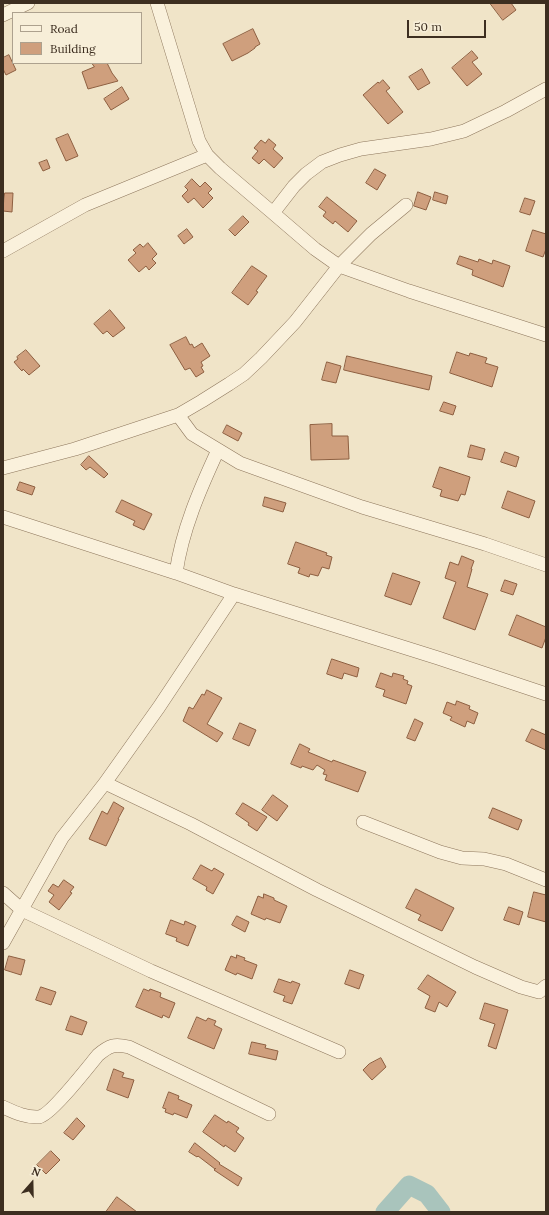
<!DOCTYPE html>
<style>
body{margin:0}
#map{position:relative;width:549px;height:1215px;overflow:hidden;background:#f0e4c8;font-family:Lora,serif}
canvas{display:block}
.frame{position:absolute;inset:0;border:4px solid #3d2e20;pointer-events:none}
.legend{position:absolute;left:12px;top:12px;width:130px;height:52px;box-sizing:border-box;background:#f7eed8;border:1px solid #ada18e;margin:0;padding:5px 7px;list-style:none;font-size:12px;color:#3d2e20}
.legend li{display:flex;align-items:center;gap:8px;height:20px}
.legend b{width:20px;border:1px solid #ada18e}
.north{position:absolute;left:12px;top:1163px;width:40px;height:40px;-webkit-text-stroke:3px #f7eed8;paint-order:stroke;rotate:20deg;font-size:11px;font-weight:700;line-height:16px;text-align:center;color:#3d2e20}
.north::after{content:'';display:block;margin:auto;width:14px;height:18px;background:#3d2e20;clip-path:polygon(50% 0,100% 100%,50% 72%,0 100%)}
.scale{position:absolute;left:407px;top:20px;width:79px;height:18px;box-sizing:border-box;border:2px solid #3d2e20;border-top:0;padding-left:5px;font-size:12px;line-height:14px;white-space:nowrap;color:#3d2e20;-webkit-text-stroke:3px #f7eed8;paint-order:stroke}
</style>
<div id="map">
<canvas width="549" height="1215"></canvas>
<div class="frame"></div>
<ul class="legend">
<li><b style="height:5px;background:#faf1dc"></b>Road</li>
<li><b style="height:11px;background:#cf9f7d"></b>Building</li>
</ul>
<div class="north">N</div>
<div class="scale">50 m</div>
</div>
<script>
const g = document.querySelector('canvas').getContext('2d');
g.lineJoin = 'round';
function strokePath(path, color, width, dash) {
  g.strokeStyle = color;
  g.lineWidth = width;
  g.lineCap = dash ? 'butt' : 'round';
  g.setLineDash(dash || []);
  g.stroke(path);
}
function fill(path, color) {
  g.fillStyle = color;
  g.fill(path, 'evenodd');
}
const river = new Path2D(`
 M385,1212L409,1185L427,1194L441,1212`);
const building = new Path2D(`
 M490,3H511L516,10L503,20Z
 M253,29L260,44L255,47V48L248,53L232,61L223,44Z
 M472,51L478,58L472,62L482,74L467,86L452,68Z
 M9,55L16,70L6,75L3,69V58Z
 M92,63H107L112,73L118,81L88,89L82,72L94,67Z
 M422,69L430,83L418,90L409,77Z
 M383,80L390,88L386,91L403,112L388,124L363,95L378,82L379,83Z
 M122,87L129,99L111,110L104,99Z
 M68,134L78,156L66,161L56,139Z
 M269,139L276,145L273,149L283,158L274,168L264,159L259,164L252,158L258,151L254,148L261,140L265,143Z
 M47,160L50,168L43,171L39,163Z
 M375,169L386,175L377,190L366,183Z
 M192,179L200,187L205,182L212,189L208,193L213,198L203,208L194,198L188,203L182,196L188,190L185,187Z
 M418,192L431,197L426,210L414,206Z
 M435,192L448,196L446,204L433,200Z
 M5,193H13L12,212L3,211Z
 M327,197L357,221L348,232L335,221L333,224L323,216L326,212L319,207Z
 M525,198L535,201L530,215L520,212Z
 M243,216L249,222L235,236L229,230Z
 M187,229L193,237L184,244L178,236Z
 M533,230L546,234V249L543,257L526,251Z
 M148,243L157,254L152,259L156,263L149,270L146,266L139,272L128,260L136,253L133,250L140,244L143,247Z
 M460,256L478,262L479,259L492,264L493,260L510,266L503,287L472,275L473,270L457,264Z
 M252,266L267,276L256,291L258,292L248,305L232,293Z
 M110,310L125,328L113,337L107,331L103,334L94,324Z
 M186,337L190,345L192,344L194,348L202,343L210,356L201,362L203,366L201,367L204,372L196,377L190,368L185,370L170,345Z
 M26,350L40,366L29,375L23,369L22,371L20,369L14,362L18,359L17,357Z
 M457,352L469,356L470,353L487,358L485,363L498,367L492,387L450,373Z
 M347,356L432,376L429,390L344,370Z
 M327,362L341,366L336,383L322,380Z
 M444,402L456,406L453,415L440,411Z
 M332,424V436H348L349,459L311,460L310,425Z
 M227,425L242,433L238,441L223,433Z
 M471,445L485,449L482,460L468,457Z
 M505,452L519,457L516,467L501,462Z
 M89,456L108,474L104,478L90,467L86,470L81,465Z
 M440,467L470,477L465,495L461,494L458,501L440,496L442,490L433,487Z
 M20,482L35,487L32,495L17,490Z
 M508,491L535,501L529,518L502,508Z
 M265,497L286,503L283,512L263,506Z
 M122,500L152,514L144,530L133,525L135,521L116,512Z
 M296,542L327,553L326,555L332,557L329,569L322,567L318,576L310,574L309,577L298,573L300,568L288,564Z
 M462,556L474,561L471,569H472L467,587L488,594L475,630L443,618L456,582L445,578L450,562L458,565Z
 M393,573L420,582L411,605L385,596Z
 M505,580L517,584L513,595L501,591Z
 M517,615L546,627V637L542,648L509,635Z
 M332,659L359,668L357,677L344,673L342,679L327,674Z
 M381,673L392,677L393,673L404,676L403,679L408,681L407,684L412,686L406,704L383,696L385,690L376,687Z
 M207,690L222,698L207,724L223,733L217,742L183,721L189,707L193,709L202,694L204,695Z
 M457,701L470,706L469,709L478,713L474,724L467,721L465,727L450,720L452,717L443,713L447,702L455,705Z
 M415,719L423,723L415,741L407,738Z
 M240,723L256,730L249,746L233,739Z
 M532,729L546,735V750L526,741Z
 M300,744L310,749L308,752L332,762L333,760L366,772L358,792L325,780L327,775L323,774L325,770L317,765L313,770L302,766L301,768L291,764Z
 M273,795L288,806L277,821L262,810Z
 M114,802L124,808L118,819H119L106,846L89,839L102,811L107,814Z
 M243,803L267,817L257,831L248,825L249,823L236,814Z
 M493,808L522,820L518,830L489,818Z
 M201,865L212,871L214,868L224,874L213,894L206,890L207,887L193,879Z
 M64,880L74,887L70,892L72,893L59,910L49,902L54,895L48,891L53,884L58,887Z
 M416,889L454,908L442,931L418,920L421,915L406,908Z
 M534,892L546,895V922L528,917Z
 M264,894L274,898V900L287,906L280,923L266,918L265,920L251,914L258,896L263,898Z
 M509,907L523,912L519,925L504,920Z
 M237,916L249,922L245,932L232,925Z
 M171,920L184,925L185,921L196,926L188,946L176,941L177,938L166,934Z
 M237,955L245,958L244,960L257,965L252,979L237,973L236,975L225,970L231,956L236,958Z
 M9,956L25,960L21,975L5,970Z
 M350,970L364,975L359,989L345,984Z
 M428,975L456,992L447,1007L439,1002L435,1012L425,1008L430,996L418,989Z
 M279,979L291,983L292,981L300,984L292,1004L283,1001L285,996L274,992Z
 M41,987L56,992L51,1005L36,1000Z
 M144,989L149,991L150,989L161,993L160,997L175,1003L169,1018L163,1015L162,1018L136,1007Z
 M485,1003L508,1010L496,1049L488,1046L495,1024L480,1019Z
 M71,1016L87,1022L82,1035L66,1030Z
 M197,1017L206,1021L208,1018L216,1021L214,1025L222,1029L214,1049L188,1038Z
 M252,1042L266,1045L265,1048L278,1051L276,1060L249,1054Z
 M381,1058L386,1067L372,1080L363,1070L369,1064Z
 M114,1069L124,1073L122,1077L134,1080L128,1098L107,1090Z
 M169,1092L179,1096L178,1099L192,1105L187,1118L174,1113L173,1115L165,1112L166,1109L163,1108Z
 M215,1115L227,1123L228,1121L239,1128L236,1132L244,1138L235,1152L225,1145L224,1147L203,1132Z
 M77,1118L85,1126L73,1140L64,1133Z
 M195,1143L220,1163L219,1164L242,1178L238,1186L214,1170L216,1168L215,1169L198,1156L197,1157L189,1152Z
 M51,1151L60,1160L46,1174L37,1165Z
 M117,1197L137,1212H106Z`);
const minor = new Path2D(`
 M157,3L199,141L207,155L220,168L273,213
 M3,15L28,3
 M546,89L506,111L464,131L431,139L361,149L340,155L322,162L306,174L294,186L273,213L315,249L339,266L409,291L546,335
 M3,251L85,205L207,155
 M178,415L192,434L240,463L362,507L485,544L546,565
 M3,468L75,449L178,415L202,401L229,384L244,374L261,358L295,322L339,266L371,234L406,205
 M3,517L176,573L234,594L438,658L546,694
 M176,573C182,530 200,489 218,450
 M105,783L191,824L317,890L475,967L521,987L539,992L546,986
 M363,822L440,852L462,858L484,859L506,864L546,880
 M3,893L22,910L151,971L339,1052
 M3,943L62,838L105,783L159,707L234,594
 M3,1107C14,1112 26,1118 39,1117C51,1115 88,1067 98,1055C110,1045 114,1044 129,1047L269,1114`);
strokePath(river, '#a9c4bc', 19);
fill(building, '#cf9f7d');
strokePath(building, '#8d5f41', 1);
strokePath(minor, '#8d765c', 14);
strokePath(minor, '#faf1dc', 13);
</script>
